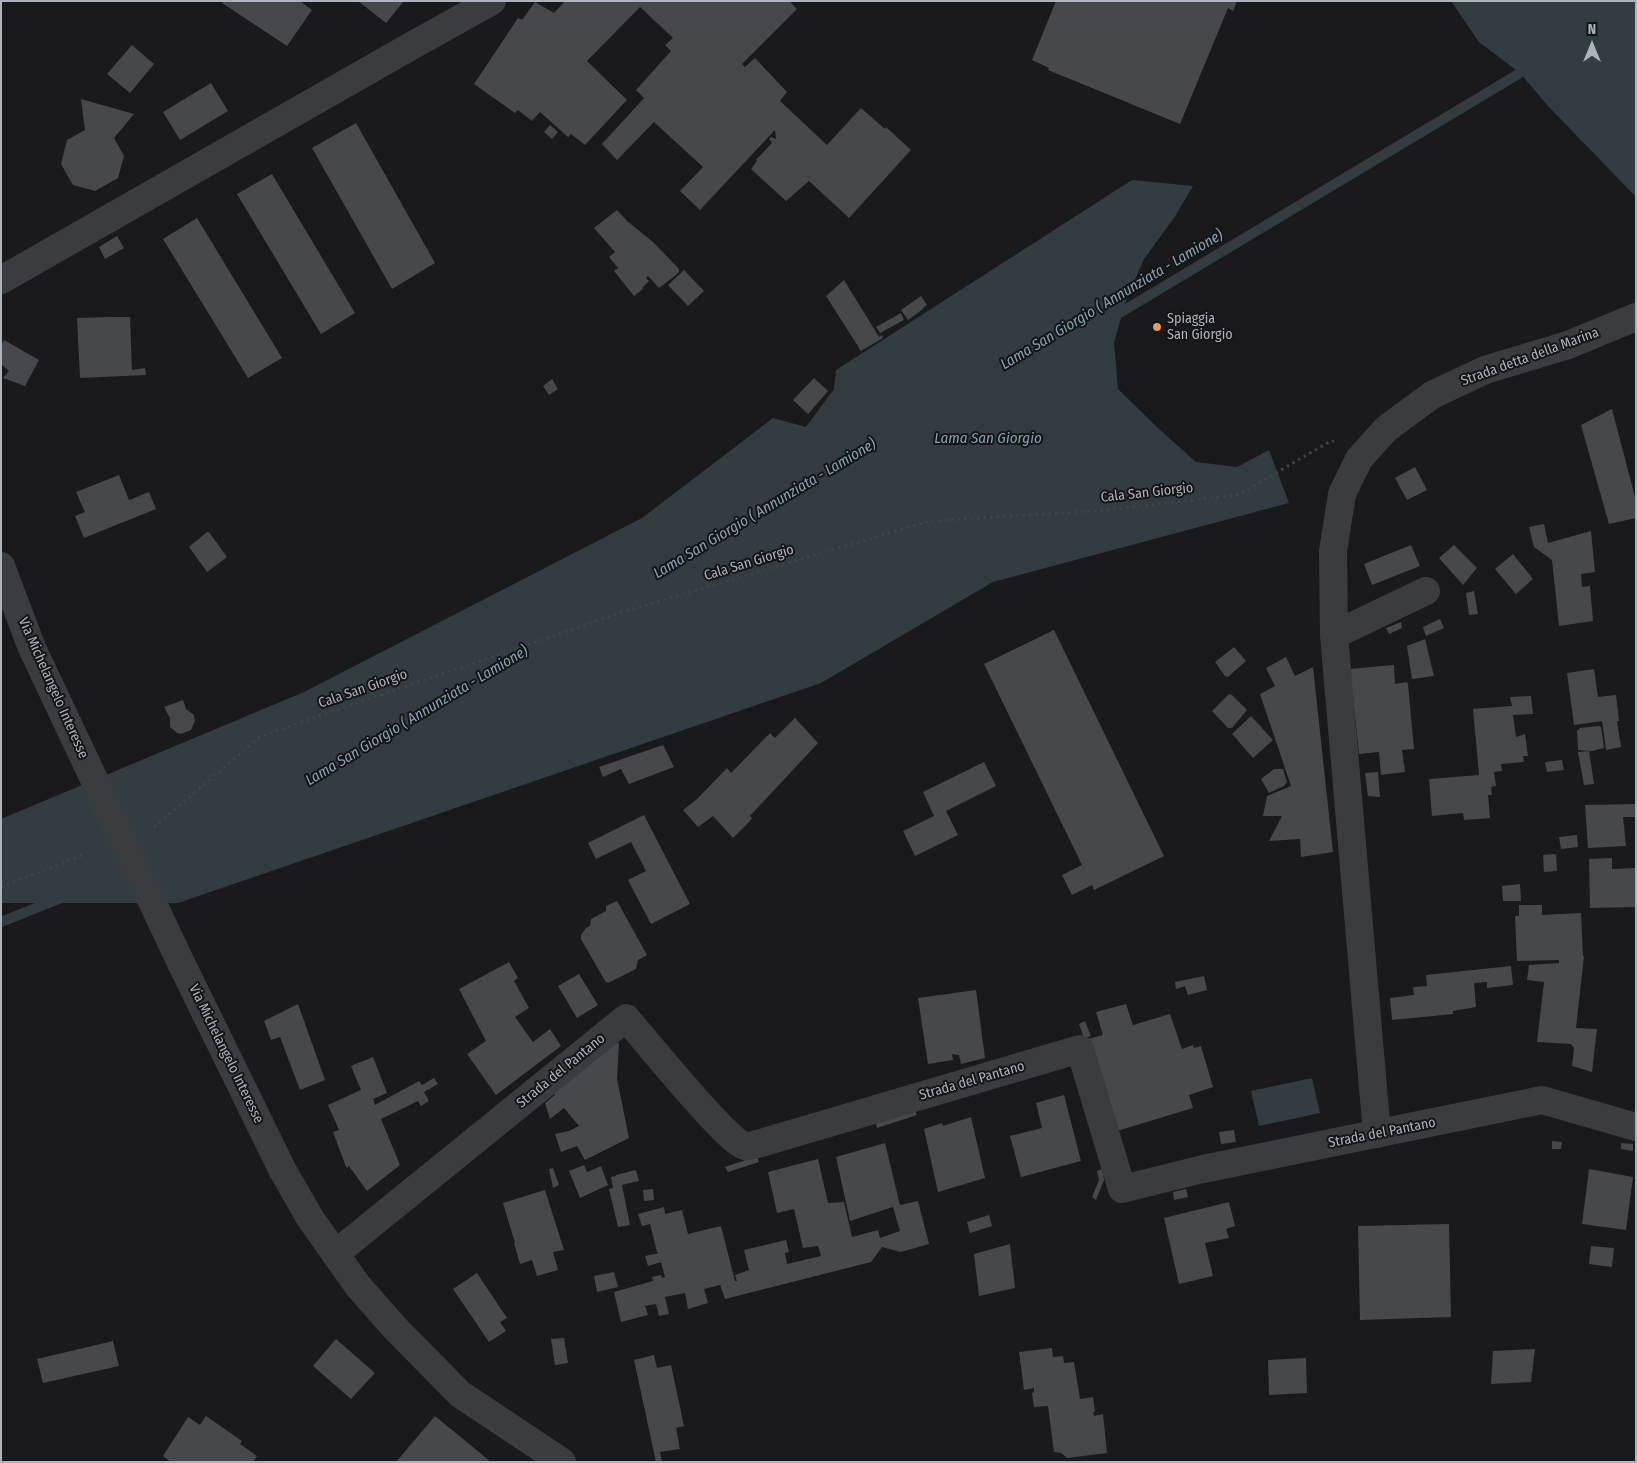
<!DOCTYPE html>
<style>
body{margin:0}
#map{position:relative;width:1637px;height:1463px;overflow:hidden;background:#1a1a1c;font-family:"Fira Sans Condensed",sans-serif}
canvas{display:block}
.frame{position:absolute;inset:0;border:2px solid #adb3ba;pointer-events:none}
.north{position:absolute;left:1567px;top:20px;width:50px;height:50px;-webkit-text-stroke:4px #151517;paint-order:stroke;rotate:0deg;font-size:14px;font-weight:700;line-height:20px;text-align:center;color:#adb3ba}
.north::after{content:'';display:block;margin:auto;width:18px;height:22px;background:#adb3ba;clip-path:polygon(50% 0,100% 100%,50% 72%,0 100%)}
</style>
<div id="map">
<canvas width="1637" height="1463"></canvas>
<div class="frame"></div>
<div class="north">N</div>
</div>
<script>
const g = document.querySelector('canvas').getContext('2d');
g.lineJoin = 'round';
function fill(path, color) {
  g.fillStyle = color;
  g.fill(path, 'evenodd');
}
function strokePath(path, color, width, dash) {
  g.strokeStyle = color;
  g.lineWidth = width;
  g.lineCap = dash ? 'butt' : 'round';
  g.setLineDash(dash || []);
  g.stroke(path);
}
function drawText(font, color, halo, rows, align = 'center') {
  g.font = font + ' "Fira Sans Condensed",sans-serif';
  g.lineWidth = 4;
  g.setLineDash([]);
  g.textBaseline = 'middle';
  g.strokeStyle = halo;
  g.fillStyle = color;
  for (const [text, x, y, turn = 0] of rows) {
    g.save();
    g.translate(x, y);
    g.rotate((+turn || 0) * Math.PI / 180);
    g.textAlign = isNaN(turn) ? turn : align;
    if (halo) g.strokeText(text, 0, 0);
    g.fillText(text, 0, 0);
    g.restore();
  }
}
const water = new Path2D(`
 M1451,1H1636V197L1548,106L1520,73L1479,42Z
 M1132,180L1193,186L1174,218L1144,259L1127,298L1114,342L1118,389L1159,429L1196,462L1237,467L1269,450L1289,503L993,582L821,683L178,903H1V819L304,692L642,518L773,418L806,427L834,389L836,370Z
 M1312,1078L1320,1113L1259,1126L1251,1091Z`);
const stream = new Path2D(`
 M1113,317L1520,73
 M1,922L61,898`);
const building = new Path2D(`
 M223,1H300L312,10L287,46L222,3Z
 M358,1H404L386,23Z
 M565,1H789L797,9L742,64L745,67L755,58L787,92L780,101L827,145L861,108L885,129L886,127L911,150L849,218L809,181L786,201L751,169L757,161L756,160L772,143L769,139L771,137L776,139L775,130L700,210L680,191L703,167L654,122L617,160L602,144L644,98L636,90L671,51L665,45L673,38L640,7L587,61L627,100L585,145L571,134L568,137L540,112L532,121L518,110L515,113L474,84L518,18L522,20L535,2L554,13Z
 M1056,1H1237L1233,11L1228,8L1180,124L1048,70L1049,68L1032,60Z
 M132,45L154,64L130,93L107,74Z
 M211,83L228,111L180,140L163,112Z
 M81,99L134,114L114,138L124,156L118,178L95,191L73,185L61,164L67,140L85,130Z
 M356,123L435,263L392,289L312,148Z
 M550,125L558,132L552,139L544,132Z
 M272,174L355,313L321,334L237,194Z
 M617,210L627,221L653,242L679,269V272L676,275L659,288L648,276L646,278L649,281L642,288L643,289L634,296L614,271L618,268L609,257L615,252L594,228Z
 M197,218L282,358L248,378L163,239Z
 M117,236L124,248L105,259L99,247Z
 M684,270L704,291L688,306L668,285Z
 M844,280L879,337L882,335L883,338L861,351L826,296Z
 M921,296L927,305L923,308V309L908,320L901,310Z
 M901,313L904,320L880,333L876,327Z
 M112,317H130L132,370L145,368L146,375L80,378L77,318Z
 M4,340L39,360L25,386L3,378L9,371L2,365L1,366V345Z
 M814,378L828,391L808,414L793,400Z
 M552,379L558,389L549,395L543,386Z
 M1612,409L1636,501V518L1609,524L1581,425Z
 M1415,467L1427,490L1407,500L1395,478Z
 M119,475L129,500L149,492L156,509L84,538L75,516L85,512L76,492Z
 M1544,524L1548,543L1591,531L1595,572L1581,574L1582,587L1590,586L1593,621L1559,626L1552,560L1534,547L1529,527Z
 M207,532H209L227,557L207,572L189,547Z
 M1411,545L1420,566L1372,585L1364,564Z
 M1454,545L1477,568L1463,585L1439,558Z
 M1513,554L1533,579L1516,594L1495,569Z
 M1474,591L1478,614L1469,615L1466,593Z
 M1440,619L1444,628L1426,636L1423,627Z
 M1401,622L1402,628L1389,634L1386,628Z
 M1054,630L1164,856L1094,890L1092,885L1072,895L1062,875L1082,865L984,664Z
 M1425,639L1434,676L1412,679L1407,646Z
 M1234,647L1246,661L1228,677L1225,676L1215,662Z
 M1286,657L1295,676L1313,667L1333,852L1301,857L1300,839L1269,841L1282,816H1263L1267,796L1291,786L1260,694L1275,686L1266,668Z
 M1394,665L1395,684L1407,682L1408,684L1414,749L1402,750L1405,772L1381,775L1379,752L1359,754L1350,669Z
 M1594,669L1598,697L1616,695L1619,721H1617L1621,747L1606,750L1602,721L1574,725L1567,673Z
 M1229,694L1232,695L1247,710L1232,728H1228L1212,711Z
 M1531,696L1533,714L1513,715L1516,737L1525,734L1528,756H1523L1524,762L1501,764L1502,771L1494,772L1496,786L1491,787L1492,795H1488L1490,818L1464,820L1463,813L1432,816L1429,779L1479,775L1473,709L1512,706L1510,697Z
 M183,700L186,709L194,715L195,721L191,730L181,734L177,733L170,727V718L164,707Z
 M1251,716L1273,740L1253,758L1232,734Z
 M795,718L818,743L750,816L752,818L750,821L733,838L713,816L698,827L683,810L697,799L727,768L731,773L770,733L775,738Z
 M1599,726L1601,727L1604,748L1592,751L1578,750L1577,731L1580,728Z
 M663,745L674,767L629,784L621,769L603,777L599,767Z
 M1589,751L1594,784L1584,785L1578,752Z
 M1562,760L1564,770L1547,772L1545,762Z
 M984,762L996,786L946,811L958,835L915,856L903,831L934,816L923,792Z
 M1274,769H1283L1287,782L1284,786L1269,793L1261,779Z
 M1378,772L1380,797L1368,796L1365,773Z
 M1636,804V817H1623L1626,846L1588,848L1585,805Z
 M644,815L690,904L651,924L628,880L646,871L631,842L596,859L588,843Z
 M1577,835L1578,847L1561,849L1559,837Z
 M1556,854L1557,871L1544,872L1543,855Z
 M1612,858V869L1636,868V907L1590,908L1589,859Z
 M1520,884L1521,901H1503L1502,886Z
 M617,901L647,955L638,960L636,969L608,983L605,981L581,939V935L586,928L590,926L591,919L606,911V906Z
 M1519,905H1542V915L1581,913L1583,956H1584L1576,1028L1597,1029L1592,1072L1572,1066L1574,1048L1571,1044L1537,1042L1544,982L1527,980L1529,965L1559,963V960L1517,961L1515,916H1519Z
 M509,962L518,978L514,981L529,1008L515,1017L533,1042L550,1029L561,1046L496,1095L467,1054L486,1041L459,989Z
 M1511,966L1513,985L1487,988V982L1474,983L1476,1007L1453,1011V1014L1392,1020L1390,998L1414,995L1413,987L1427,986L1426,975Z
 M579,974L598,1005L577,1018L558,986Z
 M1204,976L1207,990L1188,995L1185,986L1176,989L1175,982Z
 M976,990L985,1058L961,1064L959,1055L952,1054L953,1060L928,1064L918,998Z
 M298,1004L325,1080L300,1090L280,1037L271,1040L264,1021Z
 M1126,1004L1133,1025L1170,1014L1182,1049L1193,1045L1194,1048L1201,1046L1213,1087L1189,1095L1193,1108L1117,1131L1088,1039L1103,1035L1096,1012Z
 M1085,1021L1091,1036L1084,1038L1079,1024Z
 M619,1043L617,1079L629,1138L585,1160L577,1146L561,1152L555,1134L569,1131L579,1126L564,1108L550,1119L545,1103L555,1095L552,1091L609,1045Z
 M373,1057L387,1093L373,1099L375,1105L419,1081L422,1085L434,1078L438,1084L424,1092L429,1101L421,1106L418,1101L381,1119L400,1165L367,1191L349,1166L347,1168L345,1164L333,1132L339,1130L328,1105L361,1090L351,1066Z
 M1064,1095L1081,1161L1021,1177L1010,1136L1042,1128L1036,1103Z
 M915,1110L917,1115L877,1128L875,1121Z
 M971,1117L985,1178L938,1192L924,1129L942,1123L943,1126Z
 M1234,1130L1236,1142L1221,1144L1219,1132Z
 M1552,1141L1562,1142L1561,1149H1552Z
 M885,1143L900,1205L918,1201L929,1244L901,1252L882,1247L871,1262L725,1299L720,1285L704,1289L708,1303L688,1309L685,1293L665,1297L669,1314L659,1316L656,1304L645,1306L648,1315L621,1322L614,1292L653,1281L652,1277L661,1275L662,1278L665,1277L661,1262L648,1266L645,1256L659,1253L657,1252L650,1224L642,1226L638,1214L664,1207L665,1214L682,1210L688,1234L721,1226L735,1281H737L735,1275L749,1270L744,1250L786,1240L789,1252L785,1253L787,1264L821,1256L818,1246L803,1248L794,1209L777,1213L768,1172L818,1159L828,1203L844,1202L852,1237L878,1230L880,1238L900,1231L893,1207L850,1221L836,1157Z
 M1621,1143L1633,1144V1151L1621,1149Z
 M757,1156L759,1162L728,1172L725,1167Z
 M584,1165L587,1172L601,1166L608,1185L580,1198L569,1171Z
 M553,1168L559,1185L553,1188L549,1169Z
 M1102,1169L1104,1180L1096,1200L1092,1197L1099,1180L1097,1171Z
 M1589,1169L1633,1177L1626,1230L1582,1224Z
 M636,1170L639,1181L622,1185L630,1225L618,1227L609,1189L613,1188L611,1177L616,1176V1175Z
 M653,1189L654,1200L644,1201L643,1190Z
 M1186,1189L1188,1197L1174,1200L1173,1192Z
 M545,1190L564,1250L553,1252L558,1270L537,1276L532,1260L520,1264L514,1243H515L503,1203Z
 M1229,1202L1235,1226L1226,1229L1229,1238L1205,1243L1213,1276L1179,1284L1164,1218Z
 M989,1215L992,1226L970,1233L967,1222Z
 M1449,1224L1451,1317L1360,1320L1358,1226Z
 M1010,1244L1015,1288L979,1296L974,1254Z
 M1591,1246L1614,1248L1612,1267L1589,1264Z
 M614,1272L618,1287L597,1292L594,1276Z
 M477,1273L507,1318L500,1322L506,1331L489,1342L453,1289Z
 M564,1338L568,1363L555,1365L551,1339Z
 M336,1339L375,1373L351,1399L313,1366Z
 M113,1341L119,1366L43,1383L37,1359Z
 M1052,1348L1053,1357L1063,1356L1064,1363L1074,1362L1080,1399L1093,1397L1095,1412H1093L1094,1416L1103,1414L1107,1453L1067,1458L1061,1453L1054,1452L1048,1406L1034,1407L1032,1393L1034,1392V1388L1024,1390L1019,1352Z
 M1535,1349L1531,1382L1491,1384L1493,1351Z
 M654,1355L657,1368L671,1365L684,1426L676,1428L680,1449L660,1452L662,1462H656L634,1360Z
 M1306,1358L1307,1393L1269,1395L1268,1360Z
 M206,1416L242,1441L240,1444L257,1456L253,1462H171L163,1456L188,1417L200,1425Z
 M435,1416L491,1462H396Z`);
const path = new Path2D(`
 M154,827L261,736L626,611L930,521L1095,511L1238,495L1329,442L1334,441
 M1,887L85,854`);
const minor = new Path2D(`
 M1,280L413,45L492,1
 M1,566L32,648
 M1334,635L1333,551L1342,494L1359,459L1386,429L1432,395L1485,370L1568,345L1636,317
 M182,965L283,1171L310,1218L358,1286L395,1328L460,1394L562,1462
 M1377,1134L1334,635L1426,591
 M335,1254L626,1018C643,1037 729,1144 745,1146C750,1147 757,1144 761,1143L1080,1049L1122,1189L1203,1169L1542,1100L1636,1127`);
const minorBridge = new Path2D(`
 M32,648L182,965`);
const markers = [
 [1157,327,5,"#e59f48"]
];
const poiNames = [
 ["Spiaggia",1167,319],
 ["San Giorgio",1167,335]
];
const streetNames = [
 ["Strada detta della Marina",1530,357,-20],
 ["Cala San Giorgio",1147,493,-6],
 ["Cala San Giorgio",749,563,-17],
 ["Via Michelangelo Interesse",53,688,66],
 ["Cala San Giorgio",363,689,-19],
 ["Via Michelangelo Interesse",226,1054,64],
 ["Strada del Pantano",561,1071,-39],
 ["Strada del Pantano",972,1081,-16],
 ["Strada del Pantano",1382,1133,-11]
];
const waterNames = [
 ["Lama San Giorgio ( Annunziata - Lamione)",1112,300,-31],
 ["Lama San Giorgio",988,439],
 ["Lama San Giorgio ( Annunziata - Lamione)",765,509,-31],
 ["Lama San Giorgio ( Annunziata - Lamione)",417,716,-31]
];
fill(water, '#323c41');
strokePath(stream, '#323c41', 10);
fill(building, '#47484c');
strokePath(path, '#414347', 3, [2.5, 4]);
strokePath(minor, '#3b3c40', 28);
strokePath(minorBridge, '#3b3c40', 28);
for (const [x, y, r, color] of markers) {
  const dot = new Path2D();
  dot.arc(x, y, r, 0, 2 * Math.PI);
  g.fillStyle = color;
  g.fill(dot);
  strokePath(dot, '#151517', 2);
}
drawText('14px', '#adb3ba', '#151517', poiNames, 'left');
drawText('14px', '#adb3ba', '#151517', streetNames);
drawText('italic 15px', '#87a3b2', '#151517', waterNames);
</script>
